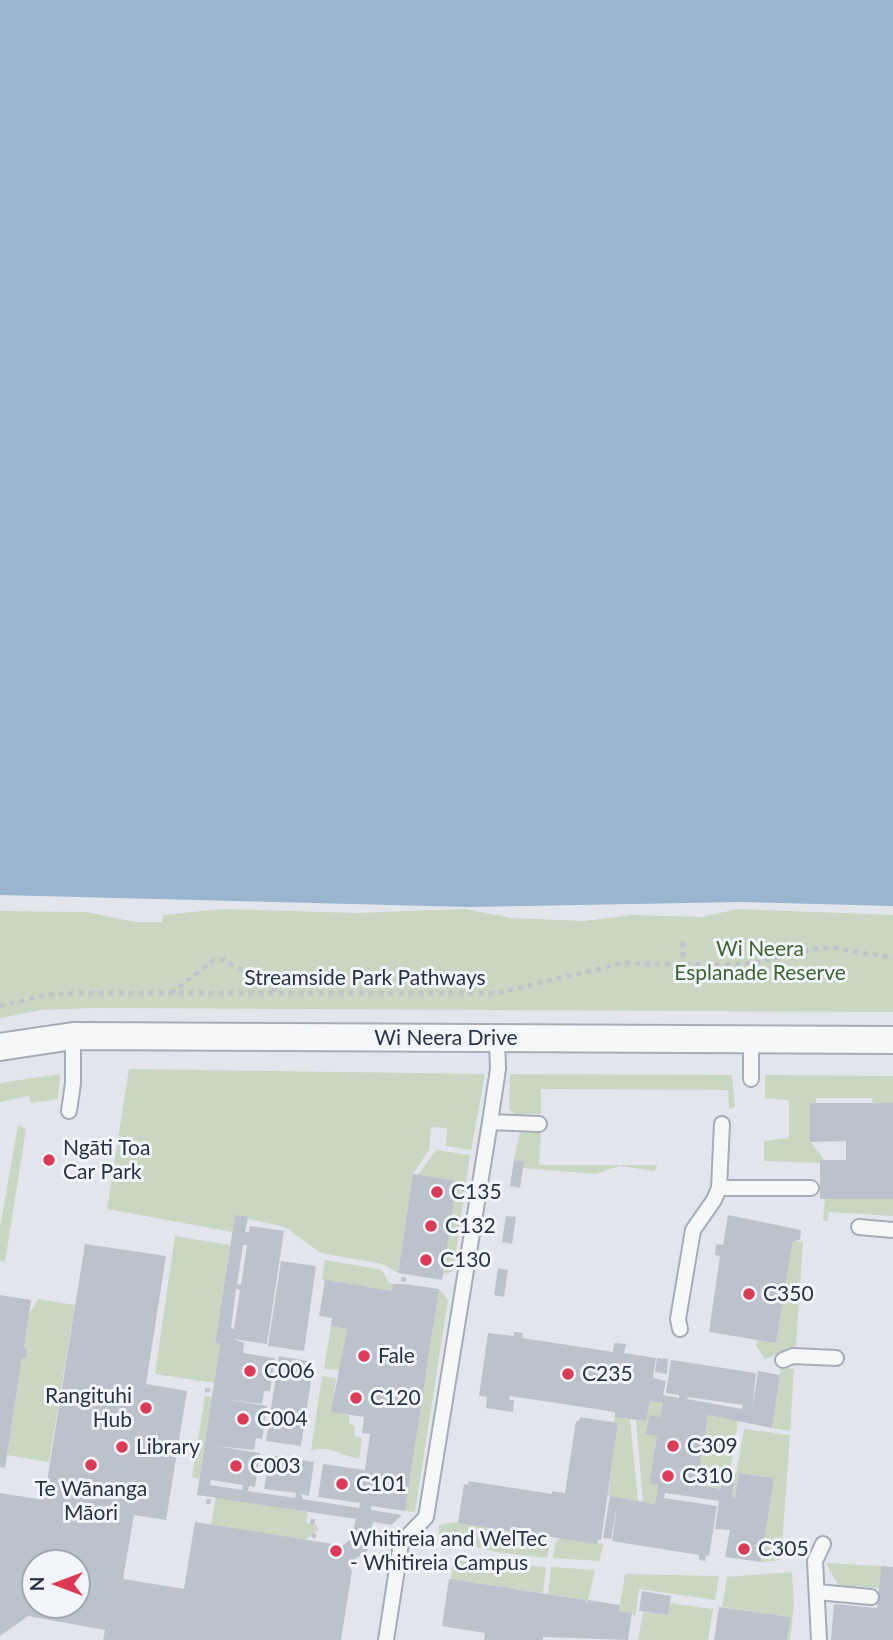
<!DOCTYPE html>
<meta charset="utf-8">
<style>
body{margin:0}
#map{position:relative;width:893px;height:1640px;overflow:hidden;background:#e2e6ec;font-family:Lato,sans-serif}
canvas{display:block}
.north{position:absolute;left:21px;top:1549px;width:70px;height:70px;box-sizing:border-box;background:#f2f5f9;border:2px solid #a1a8b1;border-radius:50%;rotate:270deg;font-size:19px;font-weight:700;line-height:28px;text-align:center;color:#283446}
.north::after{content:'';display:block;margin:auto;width:24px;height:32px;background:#dc3b58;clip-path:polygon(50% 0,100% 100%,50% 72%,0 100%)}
</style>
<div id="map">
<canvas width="893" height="1640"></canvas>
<div class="north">N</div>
</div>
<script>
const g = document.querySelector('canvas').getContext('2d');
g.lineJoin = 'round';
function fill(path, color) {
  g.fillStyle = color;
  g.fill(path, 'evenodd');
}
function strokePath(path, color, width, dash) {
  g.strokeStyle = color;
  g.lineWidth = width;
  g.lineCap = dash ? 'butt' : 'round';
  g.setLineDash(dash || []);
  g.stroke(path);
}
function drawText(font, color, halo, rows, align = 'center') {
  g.font = font + ' Lato,sans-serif';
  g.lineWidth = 6;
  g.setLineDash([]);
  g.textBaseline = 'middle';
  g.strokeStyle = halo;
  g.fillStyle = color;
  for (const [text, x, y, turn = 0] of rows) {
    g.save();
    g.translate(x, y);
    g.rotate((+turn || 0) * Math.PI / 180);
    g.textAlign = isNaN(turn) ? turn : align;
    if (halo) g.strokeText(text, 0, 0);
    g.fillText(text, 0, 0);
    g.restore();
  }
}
const green = new Path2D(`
 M223,909L358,913L465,909L512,918L584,921L633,915L701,917L738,909L893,915V1012L94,1008L41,1010L0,1018V911L86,912L135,922H162L163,915Z
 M129,1069L485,1074L471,1150L446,1146L447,1128L431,1127L429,1150L413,1174L398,1273L383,1264L321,1253L285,1227L235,1216L232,1232L107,1209Z
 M60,1074L58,1099L31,1103L29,1096L0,1102V1083Z
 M510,1074L732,1075L735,1107L729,1109L728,1090L541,1089V1114H515L509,1109Z
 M765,1075L893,1076V1103H873L872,1098H816V1103L810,1104V1141L824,1160L820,1163L764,1161V1141L789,1138V1100L765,1098Z
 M18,1125L26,1129L5,1262L0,1261V1228Z
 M520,1132L541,1133L539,1165H657L655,1171L619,1166L596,1174L523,1168L524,1161L514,1160Z
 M436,1150L470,1155L453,1271L442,1275L457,1181L418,1175Z
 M825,1199H893V1216L829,1212L828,1221H823Z
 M175,1236L230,1245L215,1343L220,1344L214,1383L155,1374Z
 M793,1241L803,1242L796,1346L765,1359L756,1346L757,1340L776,1343Z
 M325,1260L382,1270L388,1282L393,1284L392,1291L322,1280Z
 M439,1289L448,1300L415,1512L405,1511Z
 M38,1299L75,1305L49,1462L7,1455L22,1357H26L27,1349L24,1348L29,1314Z
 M331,1326L347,1329L341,1370L324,1369Z
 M781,1367L794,1369L790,1431L772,1428Z
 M322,1376L336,1378L332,1411L349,1415V1423L355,1426L354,1436L362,1438L359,1459C343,1456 326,1444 311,1451Z
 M205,1396L212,1397L199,1479L192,1477Z
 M650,1401L663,1403L660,1417L649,1416L646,1434L657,1436L649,1483L658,1485L655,1504L643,1502L636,1420L646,1421Z
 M708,1415L738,1420L730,1473L724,1472L721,1489L697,1485Z
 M615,1417L630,1419L638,1501L608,1496L618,1423L614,1422Z
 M744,1429L790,1435L781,1560L761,1562L774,1478L739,1473L735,1498L732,1497Z
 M216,1497L308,1512L306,1523L317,1525L318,1530L305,1540L211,1525Z
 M458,1522L544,1536L550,1544L547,1558L495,1552L439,1536V1525Z
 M560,1538L604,1544L599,1561L553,1558L555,1544Z
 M453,1560L546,1567L543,1593L451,1580Z
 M826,1563L881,1566L879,1588L838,1585Z
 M551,1567L595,1570L587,1604L585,1600L548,1594Z
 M792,1572L794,1603L790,1640H787L791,1617L722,1607L727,1577Z
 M625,1574L719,1576L715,1600L639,1589L635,1617L632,1613L619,1611Z
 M670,1603L713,1609L708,1640H638L643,1612L667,1615Z`);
const water = new Path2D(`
 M0,0H893V906L741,902L469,907L0,895Z`);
const building = new Path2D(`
 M810,1103H893V1199H820V1160H846V1141L810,1142Z
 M514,1160L524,1161L520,1188L510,1186Z
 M413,1174L457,1181L442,1280L398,1273Z
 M235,1215L248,1217L245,1232H249L250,1226L284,1231L267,1344L233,1339L244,1343L243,1353L275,1358L270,1391H264L262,1404L223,1399L267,1406L262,1439L256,1438L254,1450L216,1446L260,1453L255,1487L249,1486L248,1491L295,1498L296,1493L264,1489L270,1455L314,1462L309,1496L302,1494V1499L359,1508L360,1503L318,1497L323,1464L365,1470L370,1434L362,1433L364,1417L331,1412L347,1329L331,1326L332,1318L319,1316L325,1280L392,1291L393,1284H404L439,1289L405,1511L371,1506V1510L402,1515L391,1525L373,1522L368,1550L348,1564L352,1571L341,1640H103L105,1630L28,1616L0,1636V1493L44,1500L85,1244L166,1256L146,1384L187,1391L166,1520L134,1515L123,1579L184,1589L195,1522L333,1544L338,1549L351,1539L356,1519L197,1495L220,1344L215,1343ZM243,1245H247L241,1285L237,1284ZM236,1289L240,1290L234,1329L231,1328ZM211,1480L243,1485L242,1490L210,1485ZM35,1563H77V1605H35Z
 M728,1215L801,1230L800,1240L793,1241L776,1343L709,1332L720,1256L715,1255L716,1244L723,1245Z
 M506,1216L516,1217L512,1244L502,1242Z
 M281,1261L316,1266L304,1351L268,1346Z
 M498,1268L508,1270L504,1297L494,1295Z
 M0,1295L31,1300L24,1348L27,1349L26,1358L22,1357L5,1468L0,1467Z
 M514,1332L523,1333L522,1338L613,1352L614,1343L626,1344L624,1353L656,1358L653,1378L666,1381L663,1395L679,1398V1395L666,1393L671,1360L756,1373L752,1409L758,1371L780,1375L772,1428L708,1415L697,1485L721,1489L724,1472L736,1474L732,1497L735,1498L739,1473L774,1478L761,1562L725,1557L730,1530L715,1529L719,1501L694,1497L665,1493L664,1498L717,1506L709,1556L706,1555L705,1561L699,1560V1555L612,1541L617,1504L611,1539L603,1538L610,1496L655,1504L658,1485L649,1484L657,1436L646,1434L649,1415L660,1417L663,1403L650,1401L646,1421L615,1417V1412L510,1396L509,1400H514L513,1412L486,1408L487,1397L479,1396L488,1333L514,1336ZM688,1397L743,1405L742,1409L687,1399Z
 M279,1356L314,1362L301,1446L266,1441Z
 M657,1358L668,1359L667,1374L655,1372Z
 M580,1417L618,1423L601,1540H598L597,1544L458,1523L464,1484L468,1485V1481L552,1494V1491L565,1493L576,1421H579Z
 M881,1566L893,1567V1640H831L834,1604L877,1608Z
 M449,1579L586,1600L587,1604L588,1600L620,1605L619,1611L632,1613L628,1640L543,1637V1640H484L485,1633L442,1626Z
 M642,1591L671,1596L668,1615L639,1611Z
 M719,1607L791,1617L787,1640H714Z`);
const path = new Path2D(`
 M683,942V964
 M171,993L214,960H224L280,992
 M0,1006L45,995L77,993H497L623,963L726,965L761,962L812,949L834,948L893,958
 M401,1279L407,1280
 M205,1390L213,1391
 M208,1504L209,1497
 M312,1524L314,1515
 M312,1535L316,1537`);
const lane = new Path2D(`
 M751,1039V1079
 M69,1111L73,1083V1036
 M490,1122L539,1124
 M719,1188H811
 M859,1227L893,1230
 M680,1329L678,1319L693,1230L714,1200L719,1188L722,1124
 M783,1360L793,1356L836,1358
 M817,1592L871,1597
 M386,1640L401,1543L426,1517L490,1122L498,1069L497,1038
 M819,1640L815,1561L823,1544`);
const street = new Path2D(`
 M0,1047L73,1036L893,1040`);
const markers = [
 [49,1160,7,"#dc3b58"],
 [437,1192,7,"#dc3b58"],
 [431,1226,7,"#dc3b58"],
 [426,1260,7,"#dc3b58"],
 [749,1294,7,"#dc3b58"],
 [364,1356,7,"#dc3b58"],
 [250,1371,7,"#dc3b58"],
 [568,1374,7,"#dc3b58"],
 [356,1398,7,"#dc3b58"],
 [146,1408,7,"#dc3b58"],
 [243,1419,7,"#dc3b58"],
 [673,1446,7,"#dc3b58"],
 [122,1447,7,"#dc3b58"],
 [91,1465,7,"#dc3b58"],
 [236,1466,7,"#dc3b58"],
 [668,1476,7,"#dc3b58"],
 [342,1484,7,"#dc3b58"],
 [744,1549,7,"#dc3b58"],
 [336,1551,7,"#dc3b58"]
];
const parkNames = [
 ["Wi Neera",760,949],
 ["Esplanade Reserve",760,973]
];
const streetNames = [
 ["Streamside Park Pathways",365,978],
 ["Wi Neera Drive",446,1038]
];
const poiNames = [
 ["Ngāti Toa",63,1148],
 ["Car Park",63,1172],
 ["C135",451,1192],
 ["C132",445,1226],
 ["C130",440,1260],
 ["C350",763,1294],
 ["Fale",378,1356],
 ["C006",264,1371],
 ["C235",582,1374],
 ["Rangituhi",132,1396,"right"],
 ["Hub",132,1420,"right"],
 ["C120",370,1398],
 ["C004",257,1419],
 ["C309",687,1446],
 ["Library",136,1447],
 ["C003",250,1466],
 ["C310",682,1476],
 ["C101",356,1484],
 ["Te Wānanga",91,1489,"center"],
 ["Māori",91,1513,"center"],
 ["Whitireia and WelTec",350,1539],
 ["- Whitireia Campus",350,1563],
 ["C305",758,1549]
];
fill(green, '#c8d6c2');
fill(water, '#99b5cf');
fill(building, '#bbc2cc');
strokePath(lane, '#a6adb7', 18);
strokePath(street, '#a6adb7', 30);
strokePath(path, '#c0c4ca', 4.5, [5, 5]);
strokePath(lane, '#f5f7f9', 14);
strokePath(street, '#f5f7f9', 26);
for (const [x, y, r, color] of markers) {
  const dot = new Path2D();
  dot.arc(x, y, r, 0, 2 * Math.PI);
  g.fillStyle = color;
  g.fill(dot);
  strokePath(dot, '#f2f5f9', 2.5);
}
drawText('21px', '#3e6334', '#f2f5f9', parkNames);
drawText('21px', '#283446', '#f2f5f9', streetNames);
drawText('21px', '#283446', '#f2f5f9', poiNames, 'left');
</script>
